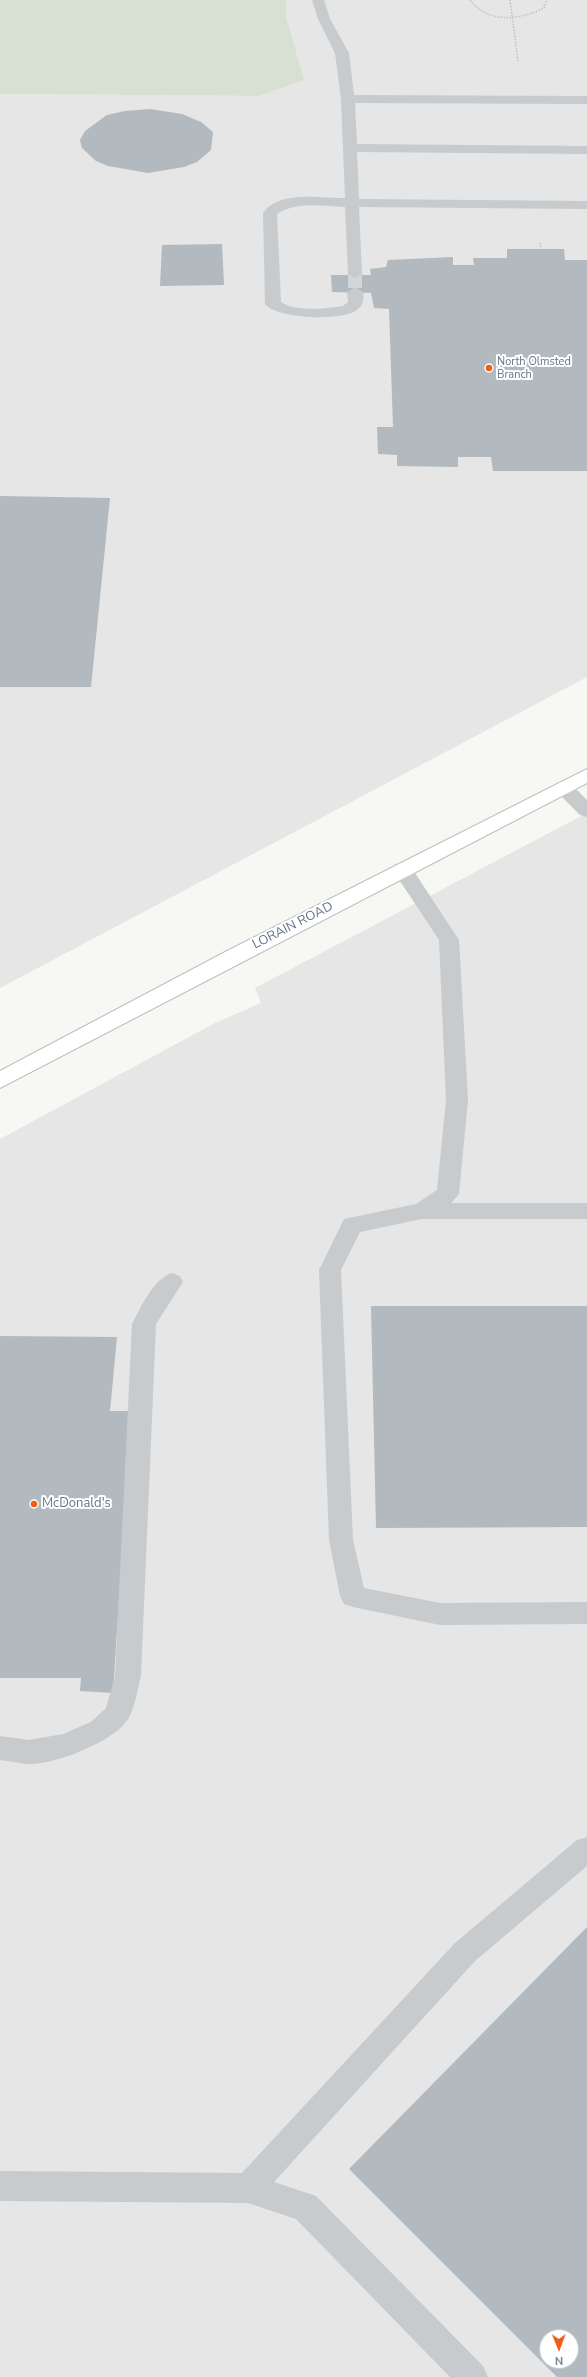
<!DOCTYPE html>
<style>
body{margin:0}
#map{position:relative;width:587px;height:2377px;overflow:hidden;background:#f7f7f4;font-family:"Nunito Sans",sans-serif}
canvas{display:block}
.north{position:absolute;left:539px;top:2329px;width:40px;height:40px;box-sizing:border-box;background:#fff;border:1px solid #c1c8cf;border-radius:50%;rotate:179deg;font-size:11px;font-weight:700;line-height:16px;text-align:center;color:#637588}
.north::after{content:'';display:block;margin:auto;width:14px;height:18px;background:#f35c18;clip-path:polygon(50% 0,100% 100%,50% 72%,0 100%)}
</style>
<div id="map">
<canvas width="587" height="2377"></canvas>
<div class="north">N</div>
</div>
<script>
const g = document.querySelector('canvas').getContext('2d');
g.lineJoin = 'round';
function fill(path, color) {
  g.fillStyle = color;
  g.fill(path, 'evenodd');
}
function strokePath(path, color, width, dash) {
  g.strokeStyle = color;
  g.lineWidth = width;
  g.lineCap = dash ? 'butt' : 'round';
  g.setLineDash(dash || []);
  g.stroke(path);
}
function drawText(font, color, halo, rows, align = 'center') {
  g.font = font + ' "Nunito Sans",sans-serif';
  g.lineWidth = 4;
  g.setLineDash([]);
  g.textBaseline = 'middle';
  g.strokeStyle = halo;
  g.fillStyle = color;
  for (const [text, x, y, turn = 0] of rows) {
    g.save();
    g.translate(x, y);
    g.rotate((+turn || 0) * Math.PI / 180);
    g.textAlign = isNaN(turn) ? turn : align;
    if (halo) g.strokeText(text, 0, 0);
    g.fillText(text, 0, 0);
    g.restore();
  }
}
const built = new Path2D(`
 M268,0H587V677L0,988V94L258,96Z
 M587,813V2377H0V1139L215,1023L261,1003L255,988ZM547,2337H571V2361H547Z`);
const green = new Path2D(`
 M0,0H286V17L304,80L258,96L0,94Z`);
const building = new Path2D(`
 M150,109L182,114L201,122L213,132L211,150L197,162L184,167L148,173L108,166L96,161L82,148L80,140L85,131L107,115L125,111Z
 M222,244L224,285L160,286L162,245Z
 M507,249H564L565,260H587V471H493L491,457H458V467L397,466V455L378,454L377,427H393L389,309L374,308L371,293L332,292L331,275H371L370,269L386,267L388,260L453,257V265H474L473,258H507Z
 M0,496L110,498L91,687H0Z
 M371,1306H587V1527L376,1528Z
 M0,1336L117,1337L110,1411H131L113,1693L80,1691L81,1678H0Z
 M587,1927V2377H557L349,2169ZM547,2337H571V2361H547Z`);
const minorTunnel = new Path2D(`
 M355,274V292`);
const path = new Path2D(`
 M470,0C488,24 520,20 544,8L547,0
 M510,0L518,61
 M540,243L541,249`);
const minor = new Path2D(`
 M312,0H324L330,19L349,53L354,95L587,96V104L355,103L357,144L587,146V154L357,152L359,199L587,201V209L359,207L362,274L355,278L348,274L345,207C323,206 296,201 277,214L281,302C295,312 326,309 343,306L348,302L347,292L355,287L363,292C364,299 364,304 358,309C345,322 276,319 265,304L263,213C279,190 321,198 345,198L341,99L335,53L318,19Z
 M563,781L570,783L587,800V817L580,815L556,791L554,787L556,783Z
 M402,863L409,864L459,940L468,1100L459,1194L451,1203H587V1219H422L360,1232L341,1270L353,1540L364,1588L440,1603L587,1602V1624L440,1625L353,1607L344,1604L340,1596L329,1540L319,1270L344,1219L416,1204L437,1190L446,1100L439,940L392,869L395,864Z
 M172,1273L180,1276L183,1282L156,1324L141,1676C137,1690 135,1712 125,1723C109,1743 54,1765 28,1764C18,1763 9,1761 0,1760V1736L29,1740L63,1734L91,1722L106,1708L115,1676L132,1324C141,1307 153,1279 172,1273Z
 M587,1837V1866L475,1961L274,2182L316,2196L483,2366L488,2377H450L296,2219L248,2203L0,2201V2171L242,2173L455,1943L577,1840Z`);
const major = new Path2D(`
 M587,769V783L0,1088V1071L227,951Z`);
const markers = [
 [489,368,4,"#f35c18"],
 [34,1504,4,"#f35c18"]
];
const farPoinames = [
 ["North Olmsted",497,362],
 ["Branch",497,375]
];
const streetNames = [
 ["LORAIN ROAD",293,926,-27]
];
const poiNames = [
 ["McDonald's",42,1504]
];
fill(built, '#e5e6e5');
fill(green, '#d8e0d4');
fill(building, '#b2b9bf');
strokePath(minorTunnel, '#d2d6d9', 14, [14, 7]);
strokePath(major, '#bcbfc3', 2);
strokePath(path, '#c0c2c5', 1.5, [1.5, 1.5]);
fill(minor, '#c7cbce');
fill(major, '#fff');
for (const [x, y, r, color] of markers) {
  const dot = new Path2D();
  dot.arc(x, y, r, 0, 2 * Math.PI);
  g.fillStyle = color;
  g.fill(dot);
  strokePath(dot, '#fff', 1.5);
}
drawText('11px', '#637588', '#fff', farPoinames, 'left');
drawText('13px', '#637588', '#fff', streetNames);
drawText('13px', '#637588', '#fff', poiNames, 'left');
</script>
